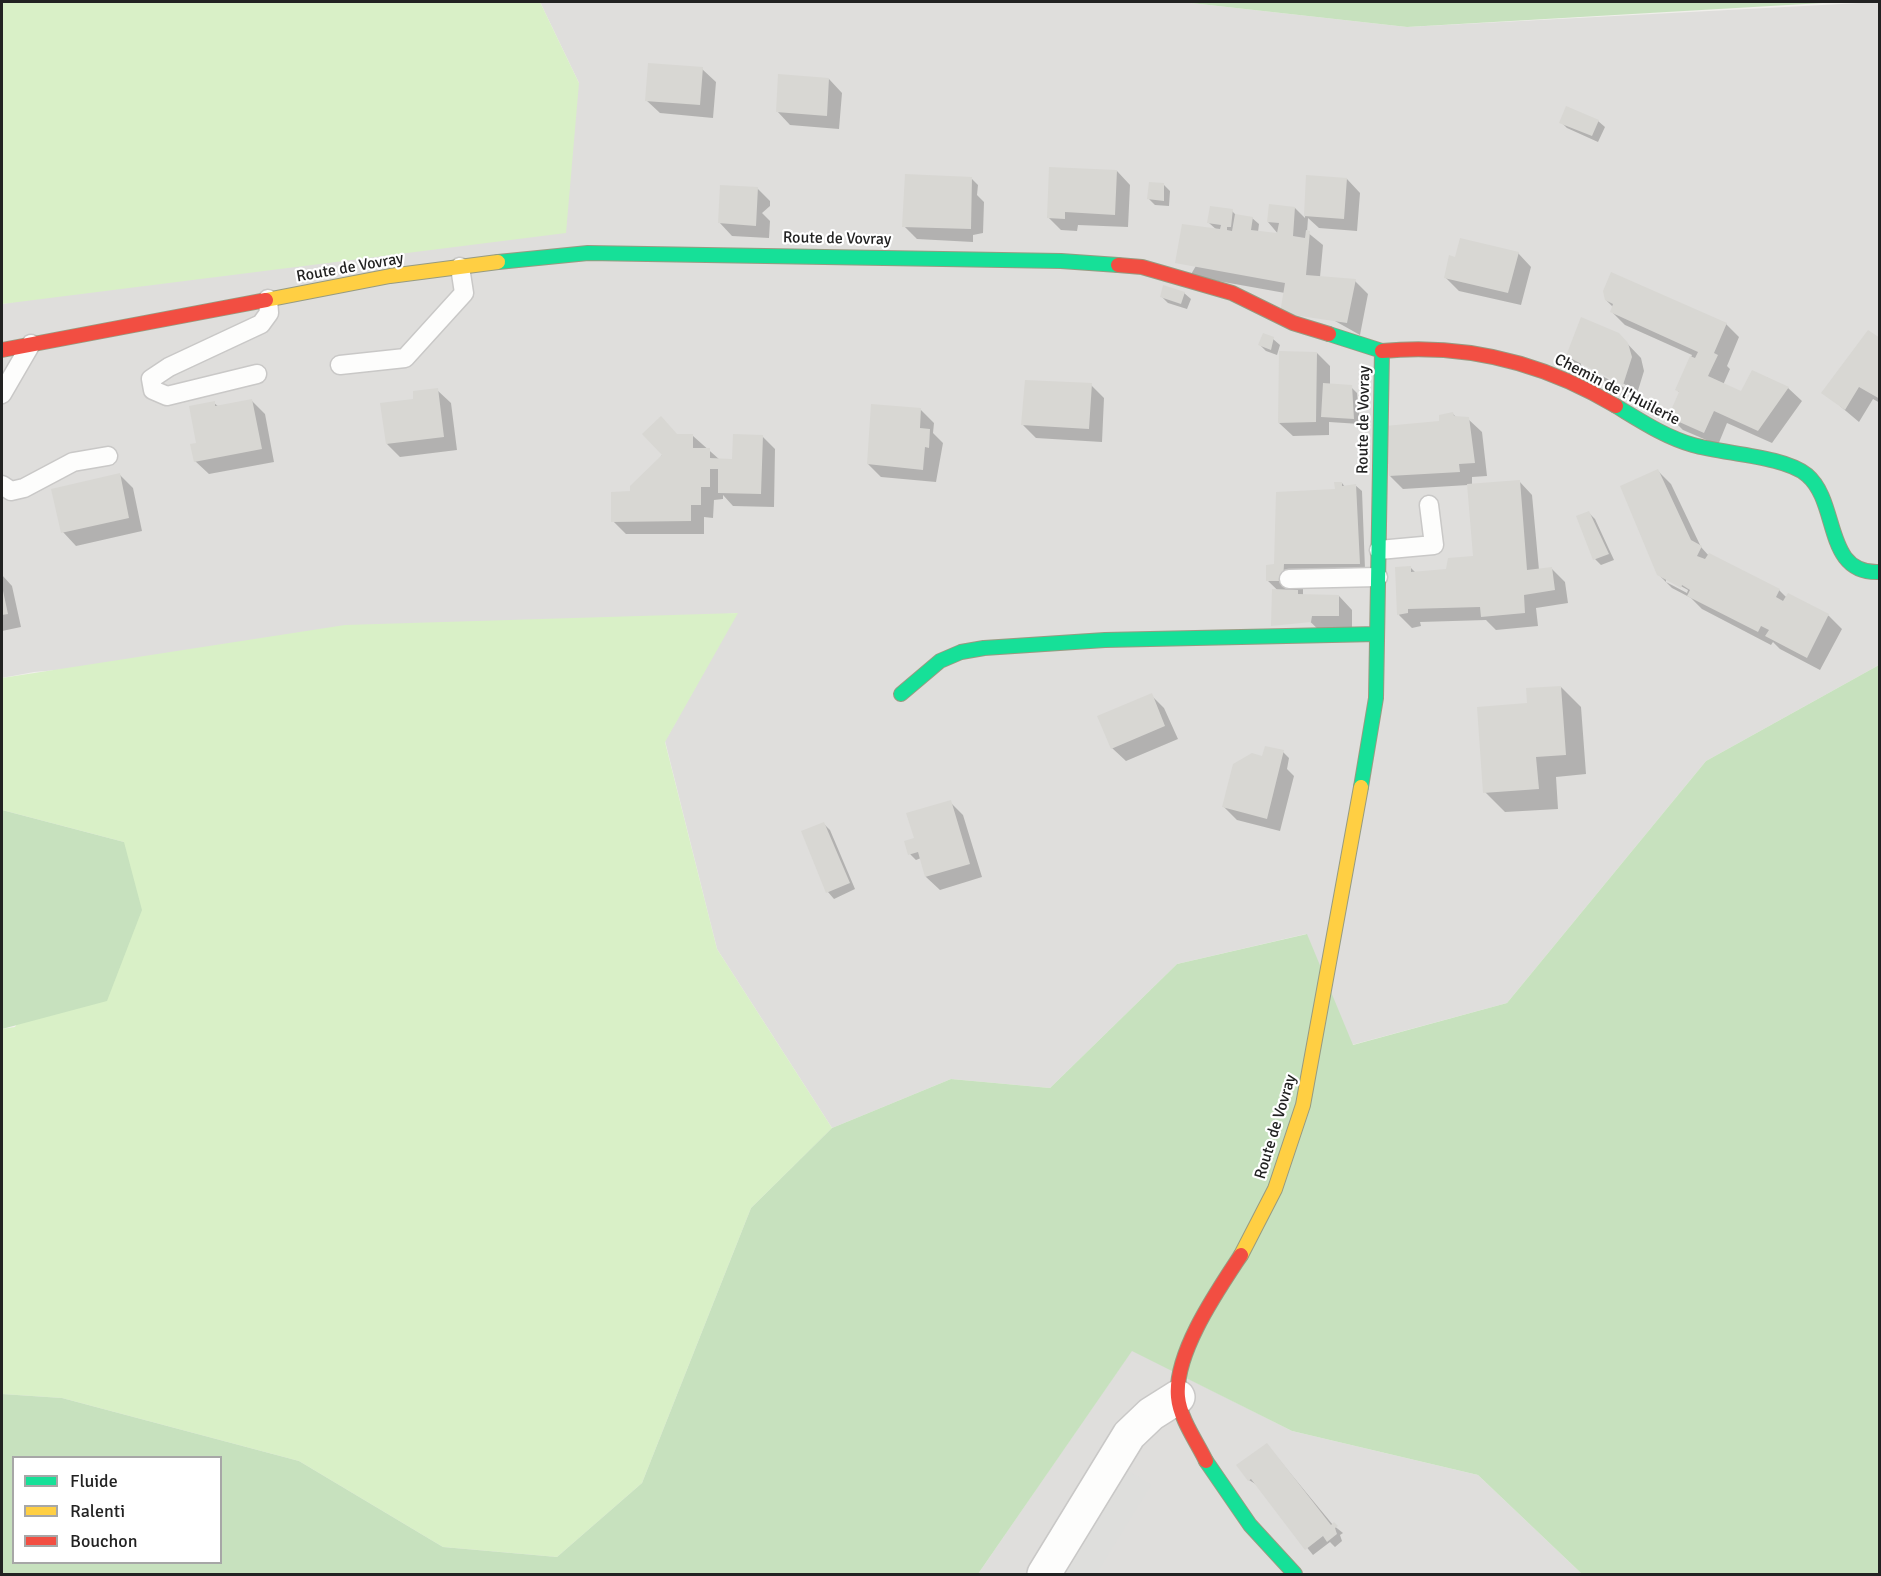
<!DOCTYPE html>
<style>
body{margin:0}
#map{position:relative;width:1881px;height:1576px;overflow:hidden;background:#f0efeb;font-family:Signika,sans-serif}
canvas{display:block}
.frame{position:absolute;inset:0;border:3px solid #222;pointer-events:none}
.legend{position:absolute;left:12px;top:1456px;width:210px;height:108px;box-sizing:border-box;background:#fff;border:2px solid #a7a7a7;margin:0;padding:8px 10px;list-style:none;font-size:18px;color:#222}
.legend li{display:flex;align-items:center;gap:12px;height:30px}
.legend b{width:30px;border:2px solid #a7a7a7}
</style>
<div id="map">
<canvas width="1881" height="1576"></canvas>
<div class="frame"></div>
<ul class="legend">
<li><b style="height:8px;background:#16e098"></b>Fluide</li>
<li><b style="height:8px;background:#ffcf43"></b>Ralenti</li>
<li><b style="height:8px;background:#f24e42"></b>Bouchon</li>
</ul>
</div>
<script>
const g = document.querySelector('canvas').getContext('2d');
g.lineJoin = 'round';
function fill(path, color) {
  g.fillStyle = color;
  g.fill(path, 'evenodd');
}
function strokePath(path, color, width, dash) {
  g.strokeStyle = color;
  g.lineWidth = width;
  g.lineCap = dash ? 'butt' : 'round';
  g.setLineDash(dash || []);
  g.stroke(path);
}
function drawText(font, color, halo, rows, align = 'center') {
  g.font = font + ' Signika,sans-serif';
  g.lineWidth = 4.5;
  g.setLineDash([]);
  g.textBaseline = 'middle';
  g.strokeStyle = halo;
  g.fillStyle = color;
  for (const [text, x, y, turn = 0] of rows) {
    g.save();
    g.translate(x, y);
    g.rotate((+turn || 0) * Math.PI / 180);
    g.textAlign = isNaN(turn) ? turn : align;
    if (halo) g.strokeText(text, 0, 0);
    g.fillText(text, 0, 0);
    g.restore();
  }
}
const residential = new Path2D(`
 M540,2H1182L1407,27L1879,2V665L1706,761L1507,1003L1352,1045L1306,934L1177,964L1050,1088L951,1079L832,1128L717,949L665,741L737,613L34,672L2,678V304L25,300L579,83Z
 M1132,1350L1292,1431L1478,1475L1582,1574H978Z`);
const religious = new Path2D(`
 M1105,1456L1151,1485L1096,1574H1032Z`);
const grass = new Path2D(`
 M2,2H540L579,83L566,233L2,304Z
 M738,613L665,742L717,949L832,1128L751,1208L642,1483L557,1557L443,1547L299,1461L62,1398L2,1394V1029L15,1027L124,842L2,810V678L345,625Z`);
const forest = new Path2D(`
 M1182,2H1840L1407,27Z
 M1879,665V1574H1582L1478,1475L1292,1431L1132,1351L978,1574H2V1394L62,1398L299,1461L443,1547L557,1557L642,1483L751,1208L832,1128L951,1079L1050,1088L1177,964L1307,934L1353,1045L1507,1003L1706,761ZM14,1458H220V1562H14Z
 M2,810L124,842L142,910L107,1001L2,1029Z`);
const shadow = new Path2D(`
 M702,69L716,82L713,118L660,113L646,100Z
 M829,79L842,93L839,129L790,125L777,111Z
 M1598,121L1605,127L1598,142L1567,128L1561,122Z
 M1117,171L1130,185L1128,227L1078,225L1077,231L1061,230L1048,217Z
 M1307,176L1347,179L1360,193L1357,231L1319,228L1308,218L1307,232L1323,245L1320,277L1355,281L1368,294L1360,335L1285,293L1190,276L1217,230L1209,223L1232,211L1237,216L1252,218L1259,224L1258,232L1279,235L1268,222L1295,208L1305,218Z
 M972,179L978,185L977,195L984,202L983,233L973,235V242L917,239L904,226Z
 M1164,185L1170,191L1169,206L1155,205L1149,199Z
 M757,188L770,201V206L762,213L770,221L769,238L732,236L719,222Z
 M1518,253L1531,267L1521,305L1459,291L1445,277L1456,258Z
 M1184,293L1191,299L1187,309L1168,303L1162,297Z
 M1606,300L1726,324L1739,337L1727,366L1730,369L1723,385L1748,396L1766,377L1788,388L1802,401L1772,443L1727,423L1718,445L1683,430L1670,417L1680,393L1677,390L1692,355L1625,325L1612,312L1613,307Z
 M1618,334L1641,358L1644,371L1636,397L1581,369L1568,356ZM1581,362L1630,387L1629,390L1581,365Z
 M1273,339L1280,345L1277,355L1266,351L1260,345Z
 M1880,340V403L1873,399L1859,422L1840,406Z
 M1317,353L1330,366V385L1351,387L1357,393L1360,424L1329,422V435L1293,436L1279,423Z
 M1091,385L1104,398L1102,442L1036,438L1023,425Z
 M437,390L451,403L457,450L400,457L387,444L415,400Z
 M252,401L265,414L274,462L209,474L195,461L198,444L214,403L219,407Z
 M920,409L934,423L933,433L943,443L936,482L881,477L868,464Z
 M1453,414L1456,417L1468,419L1482,432L1487,476L1472,477V485L1519,481L1532,495L1539,570L1552,569L1565,582L1568,603L1536,608L1538,626L1496,630L1486,620L1420,622L1421,626L1412,628L1399,615L1411,568L1416,573L1447,571L1475,557L1468,485L1403,489L1390,476L1441,422Z
 M677,435L693,436L720,460H734L762,436L775,449L774,507L733,506L723,495V499L714,500L713,518L704,517V534H626L613,521Z
 M1658,471L1671,484L1701,547L1709,556L1779,590L1787,598L1788,595L1829,616L1842,629L1820,670L1780,649L1773,642L1771,645L1702,609L1691,598L1672,588L1658,574ZM1666,578L1688,590L1687,593L1666,582Z
 M120,475L133,488L142,531L76,546L63,532Z
 M1342,483L1345,487L1355,485L1362,491L1365,569L1303,584V596H1339L1352,610V628L1324,635L1267,580L1276,565Z
 M1589,513L1595,519L1614,560L1601,565L1595,559Z
 M2,575L12,586L21,627L2,631Z
 M1561,687L1581,707L1586,774L1556,777L1558,809L1505,812L1485,792L1529,705Z
 M1151,695L1164,708L1178,739L1126,761L1112,748Z
 M1283,752L1289,758L1287,769L1294,776L1280,831L1237,820L1224,807L1268,759Z
 M950,802L963,815L982,877L940,890L926,877L921,858L916,860L910,854L915,839Z
 M824,824L830,830L855,889L834,899L828,892L803,832Z
 M1267,1445L1333,1525L1343,1533L1340,1535L1342,1541L1335,1547L1330,1542L1313,1555L1257,1485L1249,1480Z`);
const building = new Path2D(`
 M648,63L703,67L700,105L645,101Z
 M778,74L829,78L827,116L776,112Z
 M1566,106L1599,120L1592,136L1559,123Z
 M1049,167L1117,170L1115,215L1065,212V219L1047,218Z
 M905,174L972,177L971,229L902,227Z
 M1306,175L1347,178L1344,219L1304,216Z
 M1149,182L1164,183V201L1147,199Z
 M720,185L758,187L756,226L718,223Z
 M1269,204L1295,207L1293,236L1305,238L1306,230L1310,231L1306,275L1356,279L1347,323L1280,313L1285,283L1175,263L1182,224L1220,229L1221,225L1207,223L1210,206L1233,209L1231,227H1227V230L1232,231L1235,214L1253,217L1251,230L1277,233L1279,223L1267,222Z
 M1460,238L1519,252L1508,293L1444,278L1449,255L1455,257Z
 M1611,272L1727,323L1714,353L1718,355L1708,376L1741,391L1752,370L1789,387L1758,431L1714,411L1704,433L1668,417L1679,392L1675,390L1690,356L1695,358L1698,352L1610,312L1613,304L1605,300L1603,291Z
 M1163,285L1185,292L1181,304L1160,297Z
 M1581,317L1619,333L1628,343L1632,357L1623,385L1566,356Z
 M1868,330L1880,338V399L1859,387L1845,410L1821,393Z
 M1263,333L1274,337L1271,350L1258,345Z
 M1279,351L1317,352L1316,422L1278,423Z
 M1025,380L1092,383L1089,429L1021,425Z
 M1323,383L1352,385L1354,419L1321,417Z
 M438,388L444,437L386,444L380,403L413,399V391Z
 M252,399L262,449L194,462L190,444L196,443L189,406L215,401V406Z
 M871,404L921,408L920,428L930,429L929,448L925,447L923,470L867,464Z
 M1453,412L1454,416L1469,417L1475,463L1459,464L1460,472L1389,476L1385,426L1439,421V415Z
 M661,416L677,434H693V448H710V458L732,459L733,434L763,435L761,494L718,493V469H710V487H701V505H691V521L611,522V492L630,491V486L662,455L642,434Z
 M1658,469L1691,540L1702,546L1697,556L1705,559L1709,553L1780,589L1776,597L1783,601L1788,593L1829,614L1807,658L1765,636L1769,630L1761,626L1758,632L1687,596L1690,590L1682,585L1681,588L1657,575L1620,486Z
 M120,473L129,518L61,533L51,489Z
 M1520,480L1527,570L1552,567L1555,590L1524,595L1525,613L1481,617L1480,607L1408,609V613L1397,615L1395,567L1411,566V572L1446,569L1448,558L1473,556L1467,484Z
 M1334,482H1342V486L1356,484L1360,564H1284L1283,581H1266V565L1274,564L1276,492L1335,489Z
 M1589,511L1609,554L1593,560L1576,516Z
 M2,586L8,614L2,615Z
 M1272,589L1298,590V594L1339,595V616H1312L1311,622L1271,626Z
 M1561,686L1566,755L1536,757L1539,789L1483,793L1477,707L1527,703L1526,688Z
 M1152,693L1165,726L1111,749L1097,716Z
 M1265,746L1284,750L1267,819L1222,807L1233,764L1252,753L1262,756Z
 M951,800L970,864L925,877L918,852L908,855L904,841L914,838L906,813Z
 M824,822L850,883L826,893L801,831Z
 M1267,1443L1331,1525L1334,1522L1338,1526L1335,1528L1337,1534L1327,1542L1323,1536L1305,1550L1251,1479L1248,1481L1236,1465Z`);
const lane = new Path2D(`
 M340,365L405,358L464,293L460,267
 M257,374L167,396L153,390L151,379L169,367L261,324L269,313L268,299
 M2,394L31,344
 M2,485L11,491L24,488L73,462L108,456
 M1379,550L1434,545L1429,505
 M1289,579L1378,577`);
const street = new Path2D(`
 M1044,1574L1129,1435L1151,1414L1178,1397`);
const fast = new Path2D(`
 M498,262L588,253L1061,261L1118,265
 M1329,334L1382,351L1376,698L1361,787
 M1616,406C1641,421 1665,437 1693,445C1724,454 1784,456 1807,475C1840,503 1823,575 1880,572
 M901,694L940,661L961,652L984,648L1105,640L1377,634
 M1206,1461L1250,1525L1295,1574`);
const slow = new Path2D(`
 M266,300L390,276L498,262
 M1241,1255L1275,1189L1303,1105L1361,787`);
const jam = new Path2D(`
 M1118,265L1142,267L1232,293L1293,323L1329,334
 M2,350L266,300
 M1382,351C1465,343 1544,363 1616,406
 M1206,1461C1197,1442 1180,1419 1178,1397C1174,1353 1218,1290 1241,1255`);
const streetNames = [
 ["Route de Vovray",837,239,1],
 ["Route de Vovray",350,268,-10],
 ["Chemin de l'Huilerie",1617,390,27],
 ["Route de Vovray",1364,420,-89],
 ["Route de Vovray",1276,1127,-73]
];
fill(residential, '#dfdedc');
fill(religious, '#dededc');
fill(grass, '#d9f0c7');
fill(forest, '#c7e1be');
fill(shadow, '#0003');
fill(building, '#d8d7d3');
strokePath(lane, '#c9c8c7', 21);
strokePath(street, '#c9c8c7', 36);
strokePath(fast, '#979b81', 16);
strokePath(slow, '#979b81', 16);
strokePath(jam, '#979b81', 16);
strokePath(lane, '#fdfdfc', 18);
strokePath(street, '#fdfdfc', 33);
strokePath(fast, '#16e098', 14);
strokePath(slow, '#ffcf43', 14);
strokePath(jam, '#f24e42', 14);
drawText('16px', '#222', '#fff', streetNames);
</script>
